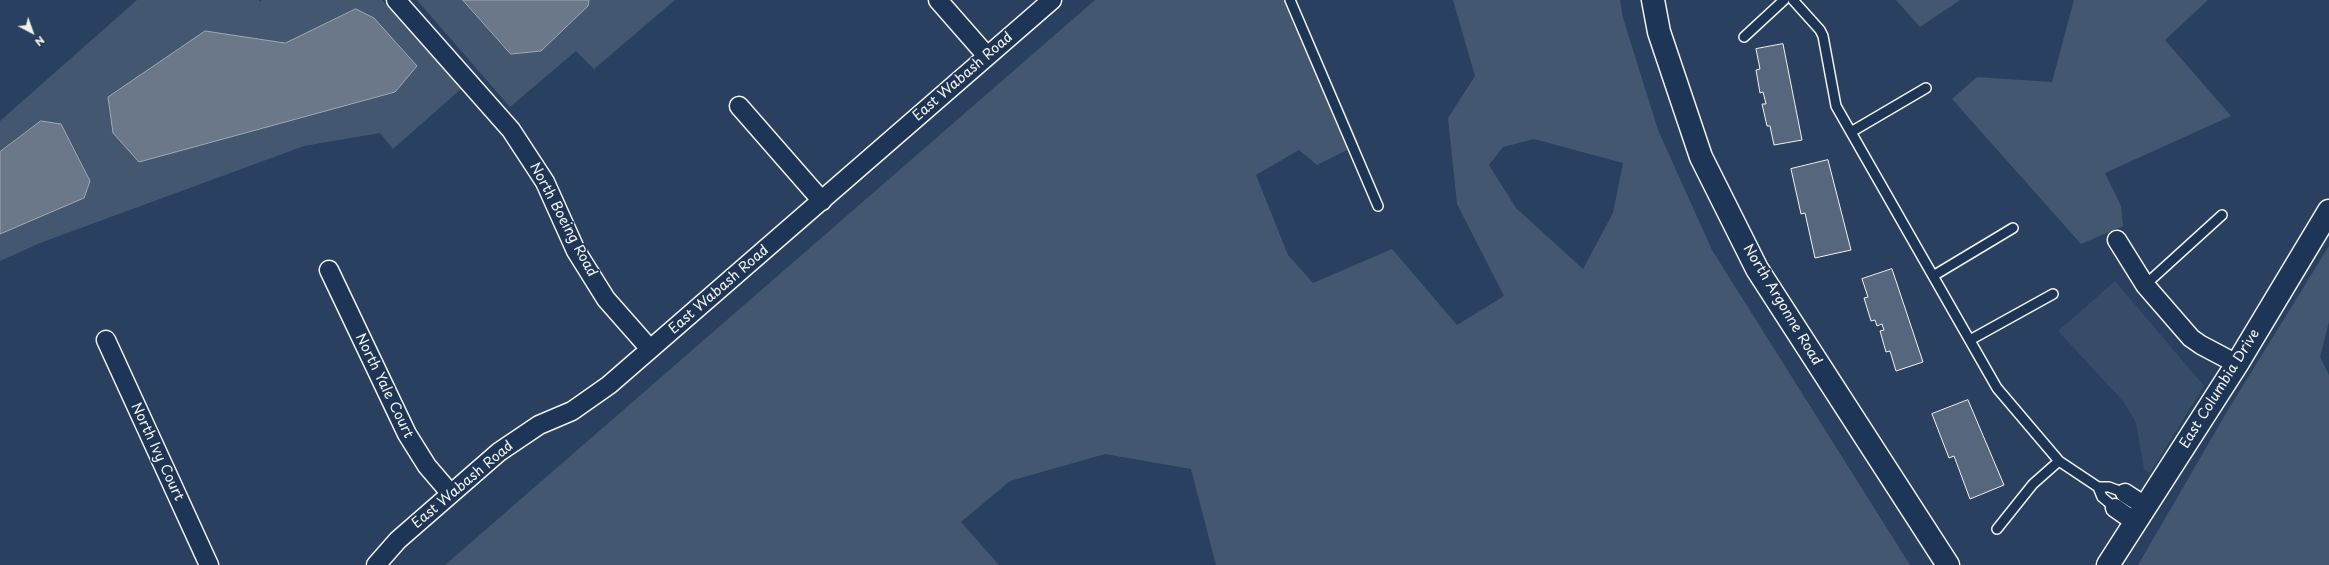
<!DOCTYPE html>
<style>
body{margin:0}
#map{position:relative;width:2329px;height:565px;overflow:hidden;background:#2a4060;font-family:"Playpen Sans",sans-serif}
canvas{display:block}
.north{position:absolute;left:12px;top:12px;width:40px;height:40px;-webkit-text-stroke:3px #1d3557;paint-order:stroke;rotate:139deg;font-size:11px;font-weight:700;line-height:16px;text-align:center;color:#f4f1e8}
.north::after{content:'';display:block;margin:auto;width:14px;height:18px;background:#f4f1e8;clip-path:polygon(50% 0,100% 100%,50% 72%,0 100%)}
</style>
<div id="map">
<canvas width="2329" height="565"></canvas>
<div class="north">N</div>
</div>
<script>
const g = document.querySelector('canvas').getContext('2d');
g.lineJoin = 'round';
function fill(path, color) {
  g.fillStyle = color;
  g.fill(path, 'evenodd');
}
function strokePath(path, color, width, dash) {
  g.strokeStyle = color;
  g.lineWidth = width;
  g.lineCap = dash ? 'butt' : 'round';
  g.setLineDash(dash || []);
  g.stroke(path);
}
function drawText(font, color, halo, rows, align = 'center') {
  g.font = font + ' "Playpen Sans",sans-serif';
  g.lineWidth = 3.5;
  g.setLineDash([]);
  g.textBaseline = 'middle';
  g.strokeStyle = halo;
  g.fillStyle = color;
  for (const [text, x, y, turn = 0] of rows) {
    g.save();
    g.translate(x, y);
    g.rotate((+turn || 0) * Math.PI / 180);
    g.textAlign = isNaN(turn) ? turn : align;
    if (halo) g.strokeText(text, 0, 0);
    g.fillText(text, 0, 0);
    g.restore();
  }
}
const built = new Path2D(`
 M2115,281L2204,386L2150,473L2144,469L2136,422L2122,400L2058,331Z`);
const green = new Path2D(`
 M137,0H259L260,2L262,0H382L461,89L393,149L380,133L304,146L40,243L0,261V121Z
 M417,0H675L594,69L576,51L510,107Z
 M1095,0H1296L1359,144L1317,165L1299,150L1256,175L1288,255L1313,283L1392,249L1457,325L1504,296L1457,204L1448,118L1475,76L1453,0H1620L1623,18L1658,130L1712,250L1910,565H1216L1191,469L1105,454L1010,481L961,522L999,565H445ZM1534,139L1623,163L1613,213L1583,269L1516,208L1489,165L1503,147Z
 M1896,0H1960L1920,27Z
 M2074,0H2208L2165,40L2231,116L2105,173L2121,206L2123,226L2081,244L1952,99L1977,77L2052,82Z
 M2329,246V322L2320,357L2329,375V565H2138L2228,410Z`);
const water = new Path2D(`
 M463,0H589L588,6L541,51L511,54Z
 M356,9L374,18L417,66L395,92L139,162L113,133L108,97L205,31L285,43Z
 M41,121L61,124L90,181L84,198L0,234V152Z`);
const building = new Path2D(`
 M1783,44L1802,140L1774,145L1770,126H1767L1762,104H1766L1763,92L1760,93L1756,70L1760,69L1756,49Z
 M1828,160L1851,250L1815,258L1805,213L1801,214L1791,169Z
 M1892,269L1923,362L1896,371L1890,351L1886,352L1880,331L1884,330L1882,324L1877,326L1875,320L1871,321L1864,298L1868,297L1862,279Z
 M1968,400L2004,485L1970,499L1954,456L1949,458L1932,414Z`);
const service = new Path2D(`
 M1290,0L1378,206
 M1793,0L1820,30L1823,36L1836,106L1997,388L2059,461L2098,487
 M1744,37L1784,0
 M1851,132L1926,88
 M1933,276L2013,228
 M2145,285L2222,215
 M1970,340L2053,294
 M2115,508L2102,497L2098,487H2109L2125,493
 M1997,529L2033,484L2059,461`);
const minor = new Path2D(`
 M396,0L511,130L545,182L576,251L606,299L650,349
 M938,0L987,56
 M739,106L822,201
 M2117,240L2145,285L2191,338L2201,345L2237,364
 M329,270L407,434L427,466L451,494
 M106,340L209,565
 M2125,493L2145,506
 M2115,508L2135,522
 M376,565L398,540L499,452L539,425L572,411L609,385L1052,0`);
const tertiary = new Path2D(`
 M2108,565L2237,364L2329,211`);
const primary = new Path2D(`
 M1653,0L1659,32L1701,157L1757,269L1948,565`);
const streetNames = [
 ["East Wabash Road",963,77,-41],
 ["North Boeing Road",563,220,62],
 ["East Wabash Road",719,290,-41],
 ["North Argonne Road",1782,305,59],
 ["North Yale Court",384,386,64],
 ["East Columbia Drive",2220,389,-58],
 ["North Ivy Court",157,452,65],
 ["East Wabash Road",463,485,-40]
];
fill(built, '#374c69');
fill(green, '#445771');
fill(water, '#6a788a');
strokePath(water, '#a1a8b0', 1);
fill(building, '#56677d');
strokePath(building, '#f4f1e8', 1);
strokePath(service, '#f4f1e8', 12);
strokePath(minor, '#f4f1e8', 21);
strokePath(tertiary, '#f4f1e8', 25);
strokePath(primary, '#f4f1e8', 25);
strokePath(service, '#1d3557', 9);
strokePath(minor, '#1d3557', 18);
strokePath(tertiary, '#1d3557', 22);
strokePath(primary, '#1d3557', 22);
drawText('14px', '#f4f1e8', '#1d3557', streetNames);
</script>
